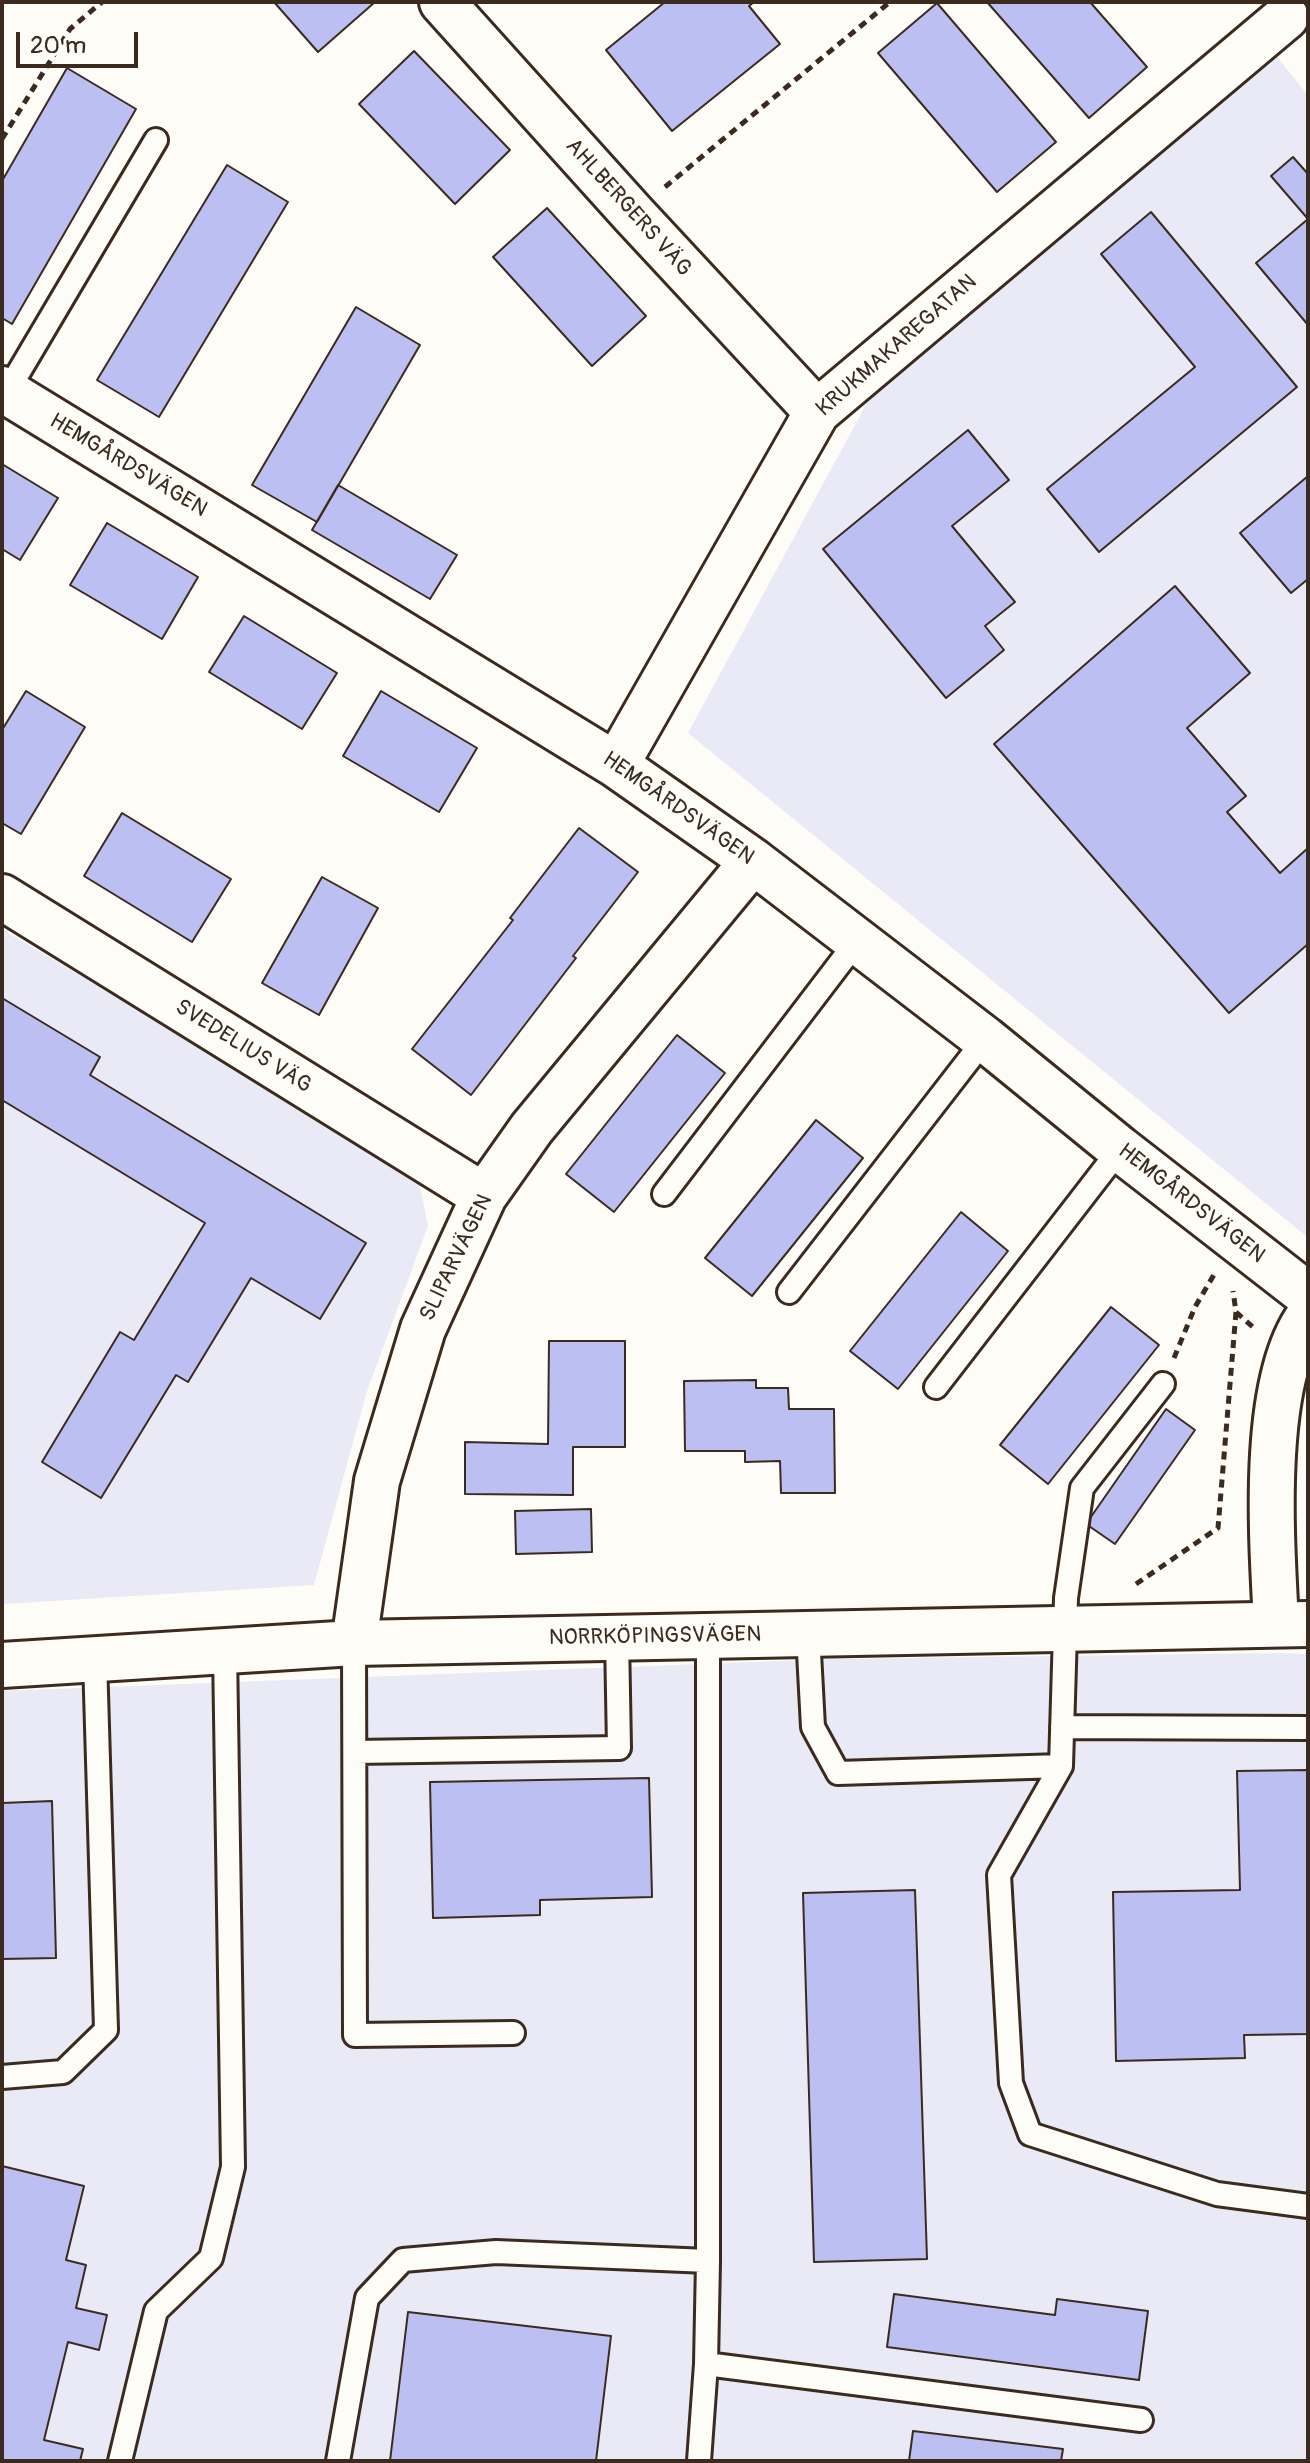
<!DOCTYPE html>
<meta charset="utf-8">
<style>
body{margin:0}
#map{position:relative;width:1310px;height:2463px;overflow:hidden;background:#fdfcf7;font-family:Pangolin,sans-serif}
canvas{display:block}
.frame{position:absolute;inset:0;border:4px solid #3b2a1e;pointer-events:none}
.scale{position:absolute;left:16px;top:32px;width:122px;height:36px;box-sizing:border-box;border:4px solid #3b2a1e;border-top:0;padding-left:10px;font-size:24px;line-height:28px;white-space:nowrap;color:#3b2a1e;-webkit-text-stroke:6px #fdfcf7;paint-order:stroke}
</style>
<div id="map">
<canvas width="1310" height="2463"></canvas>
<div class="frame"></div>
<div class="scale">20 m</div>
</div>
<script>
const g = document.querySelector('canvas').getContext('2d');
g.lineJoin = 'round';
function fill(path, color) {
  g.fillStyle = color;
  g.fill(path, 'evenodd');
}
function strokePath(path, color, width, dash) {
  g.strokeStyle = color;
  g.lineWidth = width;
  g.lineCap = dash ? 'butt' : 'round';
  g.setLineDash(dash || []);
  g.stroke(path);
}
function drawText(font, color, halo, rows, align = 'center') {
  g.font = font + ' Pangolin,sans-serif';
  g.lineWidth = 6;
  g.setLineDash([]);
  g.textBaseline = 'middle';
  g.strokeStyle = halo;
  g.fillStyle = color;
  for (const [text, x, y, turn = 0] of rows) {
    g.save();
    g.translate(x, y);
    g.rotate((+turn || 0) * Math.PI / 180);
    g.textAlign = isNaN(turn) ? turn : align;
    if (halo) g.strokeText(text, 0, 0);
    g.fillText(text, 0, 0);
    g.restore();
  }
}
const built = new Path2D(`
 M1273,52L1308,95V1234L1306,1236L688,733L868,401Z
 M2,929L418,1177L428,1226L367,1391L314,1585L2,1604Z
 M1279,1653L1308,1654V2461H2V1691L831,1659Z`);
const building = new Path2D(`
 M274,2H375L318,52Z
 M665,2H754L749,6L780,44L672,131L606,50Z
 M987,2H1090L1147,67L1089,118Z
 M937,3L1056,142L997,192L878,53Z
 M414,51L510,150L455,204L359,104Z
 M67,68L136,109L12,324L2,318V181Z
 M1293,157L1308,174V325L1256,263L1308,219L1271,176Z
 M227,165L288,202L159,417L97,380Z
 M547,208L646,316L592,366L493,257Z
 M1151,212L1297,387L1099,552L1047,489L1195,367L1101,254Z
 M356,307L420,345L317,522L252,485Z
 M968,430L1009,480L952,526L1015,602L985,626L1004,650L946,698L823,549Z
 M2,464L58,498L20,560L2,549Z
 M1308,476V579L1291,593L1240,533Z
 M338,485L457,555L430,599L312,530Z
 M107,523L198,577L162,639L70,585Z
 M1175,586L1250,673L1187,728L1246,796L1227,812L1280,873L1308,848V944L1229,1013L994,744Z
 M244,616L337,673L302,729L209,672Z
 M26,691L85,727L21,834L2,823V730Z
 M381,691L477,748L439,812L343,756Z
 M122,813L231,879L192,942L84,876Z
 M579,828L638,872L573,956L576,958L471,1095L412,1049L513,920L510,918Z
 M322,877L378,908L319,1015L262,983Z
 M2,998L100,1057L90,1075L366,1243L320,1319L251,1278L188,1382L176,1375L101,1498L42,1462L120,1332L134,1340L205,1223L2,1100Z
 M677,1035L725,1073L614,1212L566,1174Z
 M816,1120L863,1158L752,1296L705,1258Z
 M961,1212L1008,1251L898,1389L850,1351Z
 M1111,1307L1159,1345L1048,1484L1000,1445Z
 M549,1341H625V1447H573V1495L465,1494V1442L548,1444Z
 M756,1380V1388H788L789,1409H834L835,1493H781L780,1461L745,1462V1451H685L684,1381Z
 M1166,1409L1195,1430L1115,1544L1086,1524Z
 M591,1509L592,1552L516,1554L515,1511Z
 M1308,1770V2034L1244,2035L1245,2058L1116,2061L1113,1892L1240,1890L1237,1771Z
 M649,1778L652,1897L540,1900V1915L433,1918L430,1782Z
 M52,1801L56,1958L2,1959V1803Z
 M915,1890L927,2259L814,2262L803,1893Z
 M2,2166L84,2186L66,2260L86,2265L76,2308L107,2315L99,2350L68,2342L44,2440L83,2449L80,2461H2Z
 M894,2294L1055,2315L1057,2299L1148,2311L1139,2380L887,2347Z
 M408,2312L611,2336L596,2461H390Z
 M913,2431L1063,2449L1061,2461H909Z`);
const path = new Path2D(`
 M2,139L70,29L102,2
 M665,187L890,2
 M1236,1312L1254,1328
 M1174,1358L1195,1307L1215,1273
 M1136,1584L1218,1528L1236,1312L1233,1291`);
const service = new Path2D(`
 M7,392L156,140
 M664,1194L857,941
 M789,1292L985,1039
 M936,1387L1120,1149
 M808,1634L813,1727L838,1773L1061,1766L1066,1598L1082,1488L1163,1384
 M354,1643L355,2035L513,2033
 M1062,1727L1308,1728
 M355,1752L619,1748L617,1638
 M1061,1766L999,1875L1011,2083L1030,2134L1217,2194L1308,2206
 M2,2077L63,2072L106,2030L95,1659
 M706,2364L1141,2420
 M120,2461L156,2311L211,2258L233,2167L225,1651
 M338,2461L367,2298L403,2260L496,2252L708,2261
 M699,2461L706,2364L708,2261V1637`);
const minor = new Path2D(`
 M442,2L633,214L817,412
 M2,389L616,765L753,861L985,1039L1120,1149L1308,1295
 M616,765L817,412L1286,17
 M2,897L484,1196
 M1276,1623C1272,1542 1260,1384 1308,1317
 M354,1643L377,1481L423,1329L484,1196L532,1128L753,861`);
const tertiary = new Path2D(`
 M2,1665L354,1643L1308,1624`);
const streetNames = [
 ["AHLBERGERS VÄG",628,208,48],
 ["KRUKMAKAREGATAN",897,346,-41],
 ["HEMGÅRDSVÄGEN",128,466,31],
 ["HEMGÅRDSVÄGEN",678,809,35],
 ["SVEDELIUS VÄG",243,1047,32],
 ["HEMGÅRDSVÄGEN",1191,1204,38],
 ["SLIPARVÄGEN",457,1258,-64],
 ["NORRKÖPINGSVÄGEN",655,1637,-1]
];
fill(built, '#e9eaf5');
fill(building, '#bbbff1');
strokePath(building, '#3b2a1e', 2);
strokePath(service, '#3b2a1e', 28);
strokePath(minor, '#3b2a1e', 50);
strokePath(tertiary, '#3b2a1e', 50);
strokePath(path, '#3b2a1e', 5, [8, 6]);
strokePath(service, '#fdfcf7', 22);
strokePath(minor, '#fdfcf7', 44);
strokePath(tertiary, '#fdfcf7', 44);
drawText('22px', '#3b2a1e', '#fdfcf7', streetNames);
</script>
